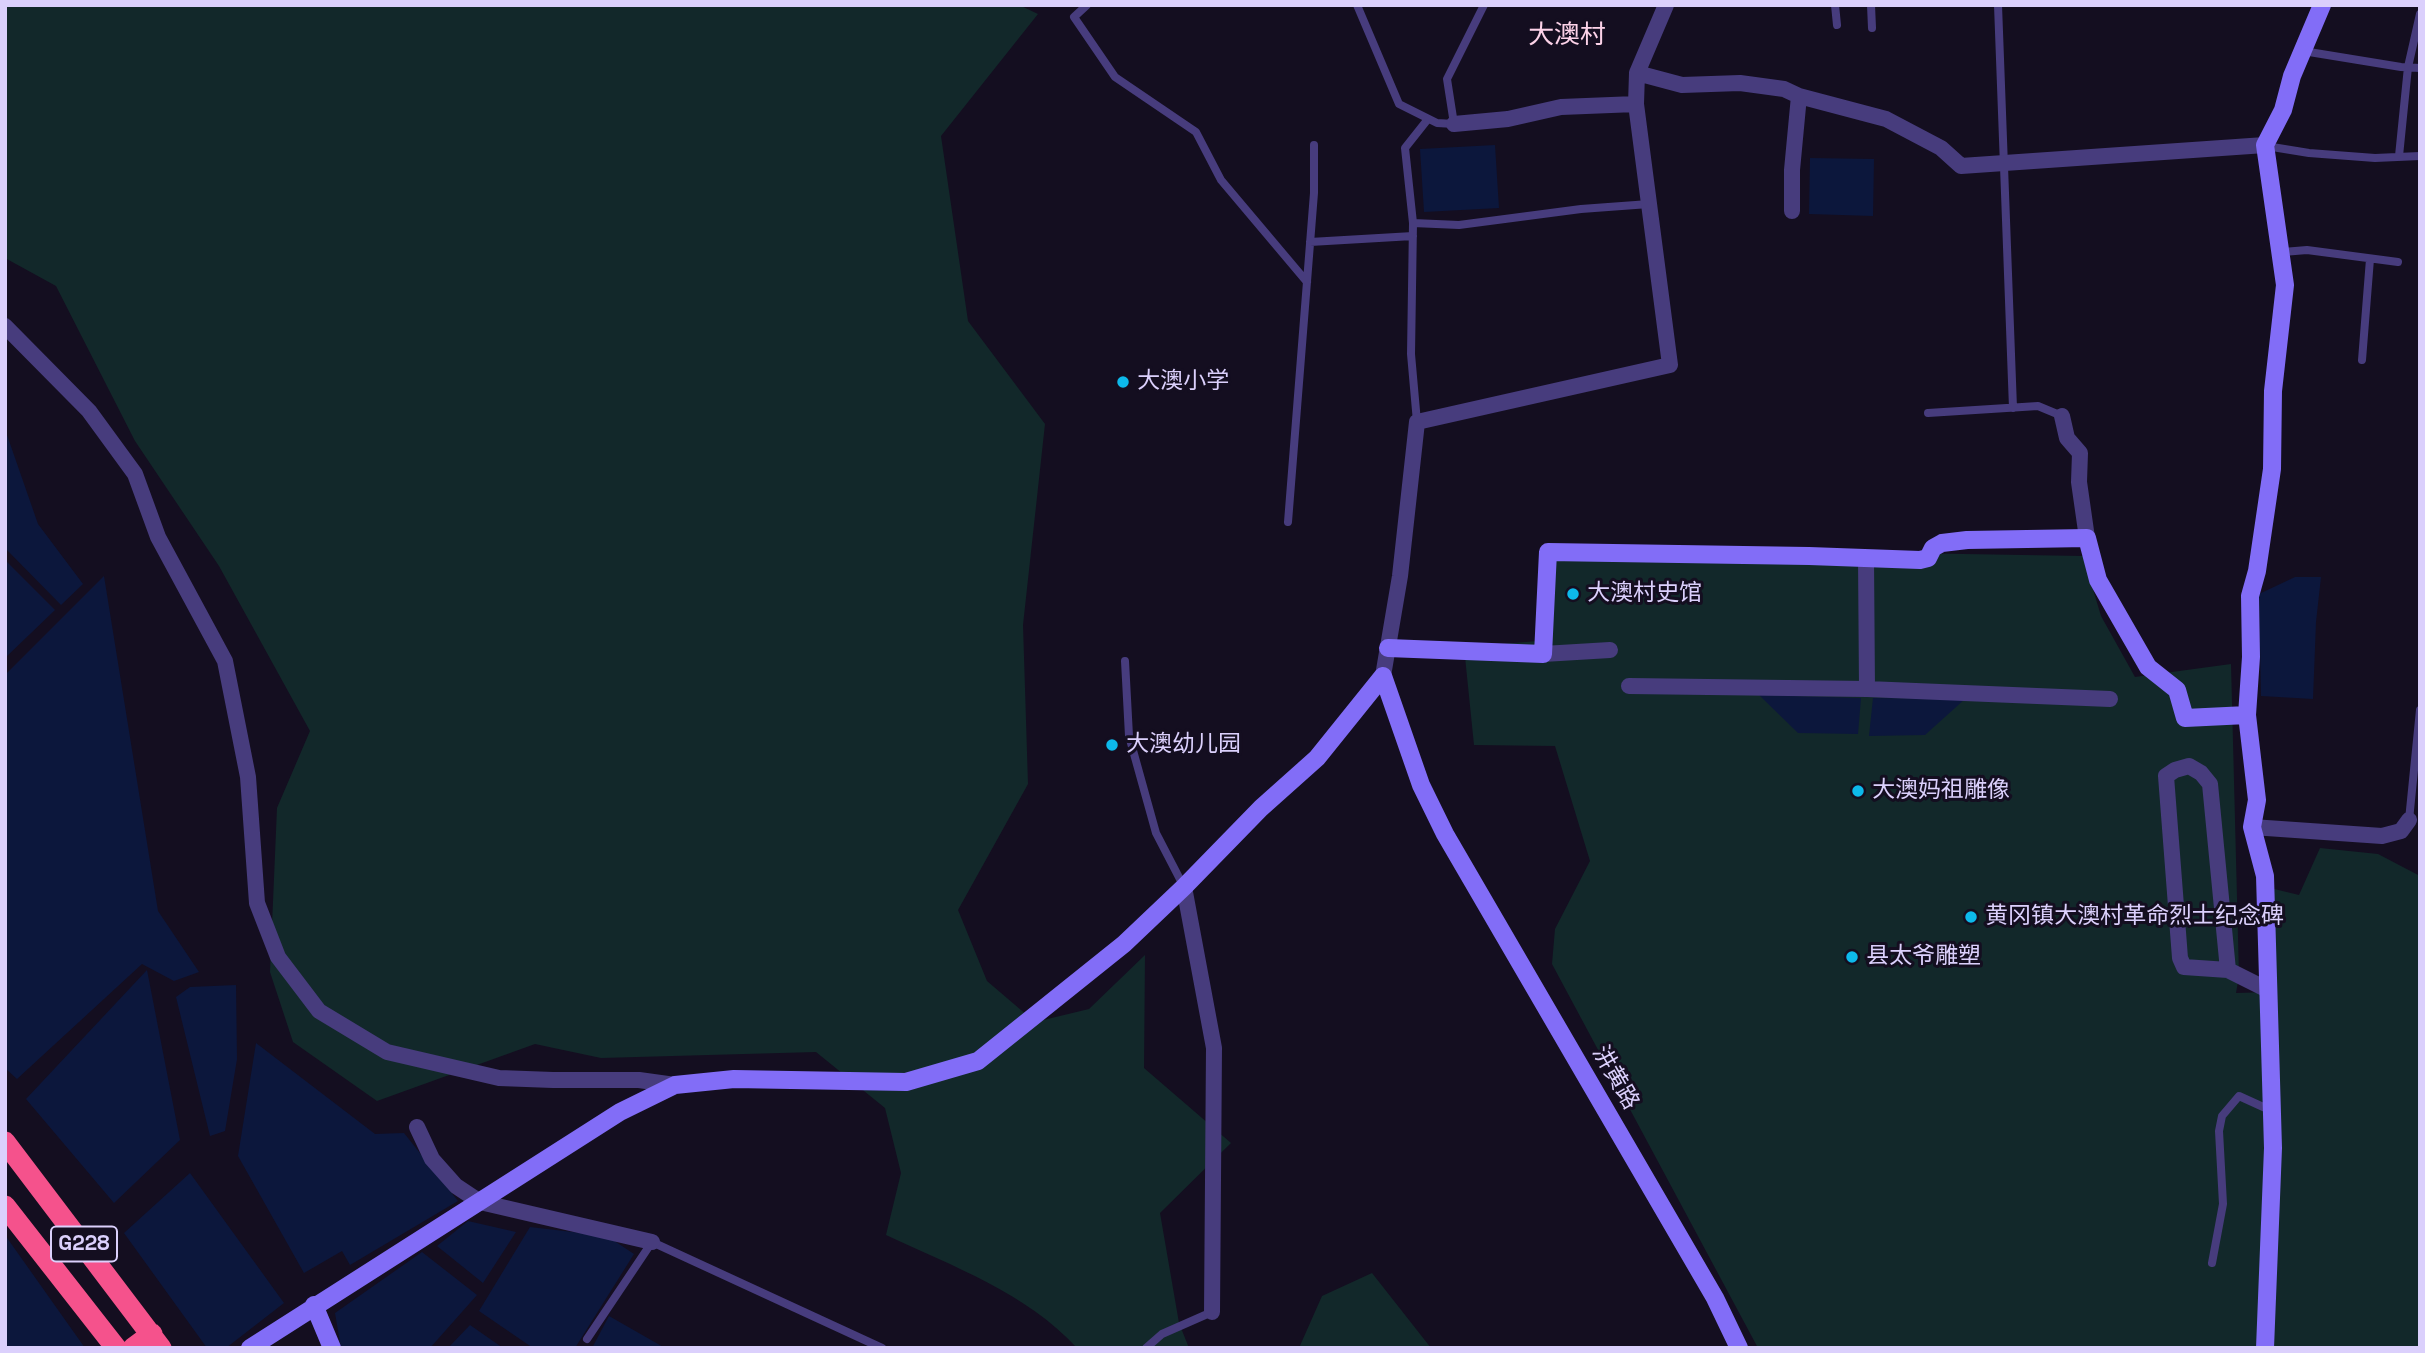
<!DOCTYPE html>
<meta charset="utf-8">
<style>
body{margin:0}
#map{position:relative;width:2425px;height:1353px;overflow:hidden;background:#140e20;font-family:"Space Grotesk",sans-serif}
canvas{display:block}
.frame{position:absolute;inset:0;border:7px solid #dbd0fc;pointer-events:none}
</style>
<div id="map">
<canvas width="2425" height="1353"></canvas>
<div class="frame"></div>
</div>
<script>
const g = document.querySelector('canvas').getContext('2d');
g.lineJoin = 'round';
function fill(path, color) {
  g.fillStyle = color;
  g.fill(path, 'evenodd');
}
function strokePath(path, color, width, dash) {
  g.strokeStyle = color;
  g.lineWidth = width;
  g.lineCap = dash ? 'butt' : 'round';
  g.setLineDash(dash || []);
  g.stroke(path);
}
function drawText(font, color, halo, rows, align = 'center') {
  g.font = font + ' "Space Grotesk","Noto Sans SC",sans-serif';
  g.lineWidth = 6;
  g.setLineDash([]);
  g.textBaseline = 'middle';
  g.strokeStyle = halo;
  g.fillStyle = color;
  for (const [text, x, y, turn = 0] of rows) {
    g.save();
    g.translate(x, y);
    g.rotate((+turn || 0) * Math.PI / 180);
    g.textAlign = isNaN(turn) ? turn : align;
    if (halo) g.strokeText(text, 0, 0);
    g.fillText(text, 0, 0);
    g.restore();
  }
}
const green = new Path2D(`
 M5,5H1019L1038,14L941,136L968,321L1045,424L1023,625L1028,784L958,910L987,981L1035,1022L1089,1009L1145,955L1144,1068L1231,1143L1160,1213L1179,1323L1189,1348H1077C1027,1293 952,1266 886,1235L901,1173L885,1108L816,1052L601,1058L535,1044L377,1101L293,1042L270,972L277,808L310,731L219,566L135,441L56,286L5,258Z
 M1545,547L2083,556L2101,616L2135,677L2231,664L2239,976L2236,993L2273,992L2266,887L2299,895L2320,848L2378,854L2420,876V1348H1758L1552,964L1555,929L1590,861L1555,746L1474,745L1464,647L1538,641Z
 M1372,1273L1431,1348H1299L1322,1296Z`);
const water = new Path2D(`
 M1495,145L1499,208L1424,212L1420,149Z
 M1810,158L1874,159L1873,216L1809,214Z
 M7,435L38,524L83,584L61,605L5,548V437Z
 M5,560L55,610L5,658Z
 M104,576L158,911L199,972L174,981L142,964L17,1079L5,1068V675Z
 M2295,577H2321L2316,622L2313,699L2261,696L2259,594Z
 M1759,695L1861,698L1858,734L1798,733Z
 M1873,698L1965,699L1925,735L1869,736Z
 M147,970L180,1140L114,1203L26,1099Z
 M236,985L237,1059L225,1131L210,1136L176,997L190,987Z
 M256,1043L375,1134L404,1133L458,1201L350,1265L342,1251L304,1273L238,1156Z
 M190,1173L284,1303L226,1348H207L124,1233Z
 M468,1221L516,1232L483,1283L437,1246Z
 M530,1227L607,1236L634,1254L575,1348H533L479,1311Z
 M5,1235L85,1348H5Z
 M422,1252L477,1295L430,1348H341L335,1313Z
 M609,1316L665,1348H592Z
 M470,1325L503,1348H448Z`);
const lane = new Path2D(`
 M1087,5L1074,17L1115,77L1196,132L1221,180L1307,282
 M1357,5L1399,104L1437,123L1454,124L1447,79L1484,5
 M1835,5L1837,25
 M1871,5L1872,28
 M1998,5L2013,408
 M2303,51L2401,67L2420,68
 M2266,146L2309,153L2375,158L2420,156
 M2399,156L2408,67L2420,14
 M1413,223L1459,225L1581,209L1649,204
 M1310,242L1413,236
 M2282,255L2283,252L2307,250L2398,262
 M2362,360L2370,259
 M1928,413L2038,406L2062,416
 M1417,422L1411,354L1413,223L1405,148L1428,119
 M1288,522L1314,193V145
 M1125,661L1129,736L1156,833L1184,887
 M2409,820L2420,710
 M2212,1263L2223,1204L2219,1131L2222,1116L2239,1096L2272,1111
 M587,1339L652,1242L882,1348
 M1146,1348L1162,1334L1212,1312`);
const street = new Path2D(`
 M1637,73L1682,85L1740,83L1784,89L1799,96L1886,119L1941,148L1961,166L2265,145
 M1454,124L1508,119L1561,107L1636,104
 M1792,211V170L1799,96
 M5,326L89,411L135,474L158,537L225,661L248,777L257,903L278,957L319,1011L387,1052L499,1078L553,1080H639L675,1085
 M2062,416L2067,438L2080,453L2079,482L2087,538
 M1866,558L1867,689
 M1543,654L1610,650
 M1383,676L1400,576L1417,422L1670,365L1636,104L1637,73L1666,5
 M1629,686L1867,689L2110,699
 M2252,827L2382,836L2401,831L2409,820
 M1184,887L1214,1048L1212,1312
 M2228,970L2210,784L2201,773L2189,766L2175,770L2166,776L2180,958L2184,967L2228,970L2268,990
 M417,1127L432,1159L456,1186L480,1202L652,1242`);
const secondary = new Path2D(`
 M1388,648L1543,654L1548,552L1809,556L1920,560L1928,558L1933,548L1942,543L1967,540L2087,538L2098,580L2148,667L2177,690L2185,718L2247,715L2251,657L2250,596L2257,571L2272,469L2273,391L2285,285L2265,145L2283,110L2292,76L2322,5
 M2247,715L2257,800L2252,827L2265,876L2273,1148L2265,1348
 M314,1305L332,1348
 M250,1348L620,1112L675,1085L734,1079L906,1082L978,1061L1124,944L1184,887L1261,808L1317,758L1383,676L1421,785L1445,834L1715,1298L1739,1348`);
const highway = new Path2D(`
 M5,1142L161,1348
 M5,1206L116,1348
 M133,1348L152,1334`);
const markers = [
 [1123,382,7,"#0db9eb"],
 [1573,594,7,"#0db9eb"],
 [1112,745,7,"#0db9eb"],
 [1858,791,7,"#0db9eb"],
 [1971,917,7,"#0db9eb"],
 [1852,957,7,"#0db9eb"]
];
const shields = [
 [84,1244,66]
];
const shieldNames = [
 ["G228",84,1244]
];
const poiNames = [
 ["大澳小学",1137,382],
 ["大澳村史馆",1587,594],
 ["大澳幼儿园",1126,745],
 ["大澳妈祖雕像",1872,791],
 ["黄冈镇大澳村革命烈士纪念碑",1985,917],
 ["县太爷雕塑",1866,957]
];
const streetNames = [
 ["汫黄路",1615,1078,60]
];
const quarterNames = [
 ["大澳村",1567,36]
];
fill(green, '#12282a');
fill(water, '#0c173c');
strokePath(lane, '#473c7d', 8);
strokePath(street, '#473c7d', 16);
strokePath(secondary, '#826df7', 18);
strokePath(highway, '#f5528c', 21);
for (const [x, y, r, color] of markers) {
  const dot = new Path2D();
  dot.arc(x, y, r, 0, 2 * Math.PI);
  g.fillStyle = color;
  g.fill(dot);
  strokePath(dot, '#140e20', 2.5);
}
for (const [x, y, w] of shields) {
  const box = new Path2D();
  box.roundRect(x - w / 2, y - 17.5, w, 35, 5);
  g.fillStyle = '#140e20';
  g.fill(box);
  strokePath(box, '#dbd0fc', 2);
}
drawText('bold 21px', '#dbd0fc', null, shieldNames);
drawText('23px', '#dbd0fc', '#140e20', poiNames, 'left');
drawText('23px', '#dbd0fc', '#140e20', streetNames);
drawText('26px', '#fcd2e8', '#140e20', quarterNames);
</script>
